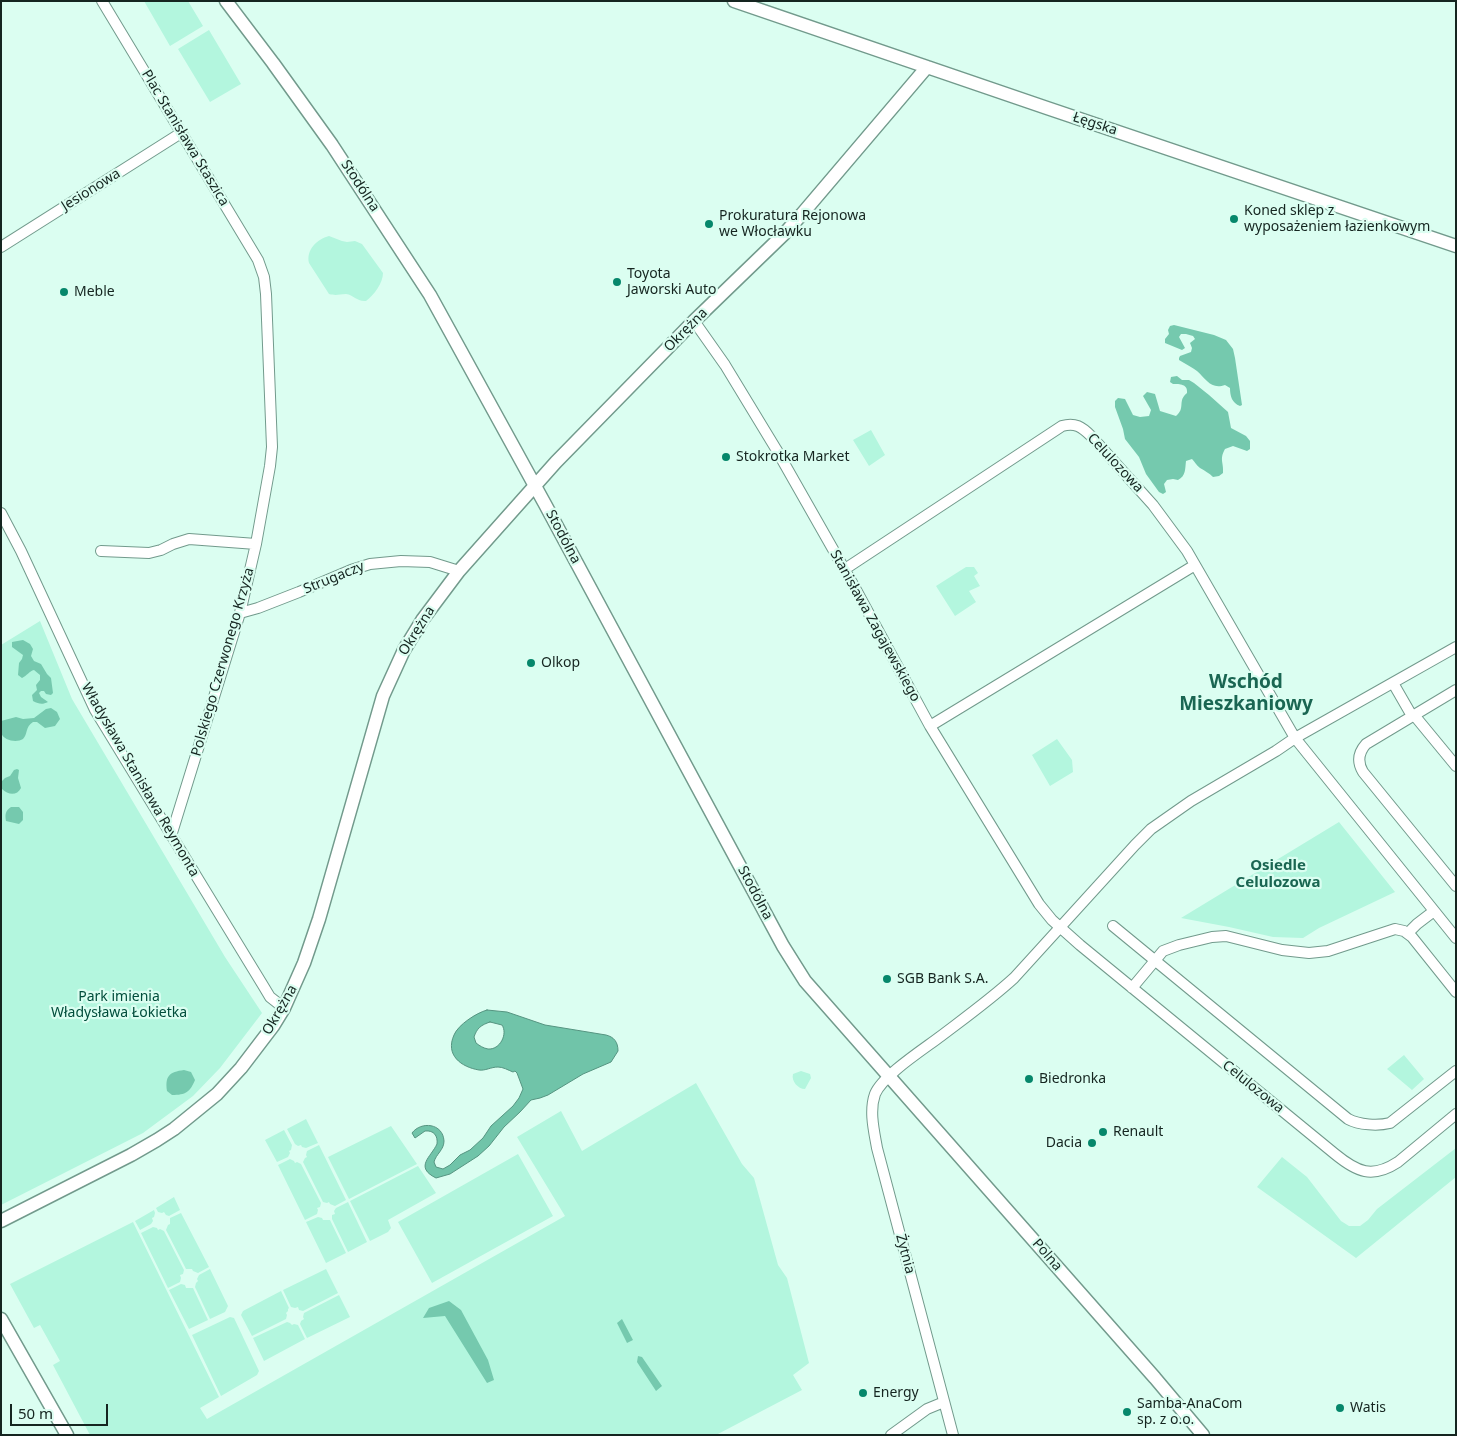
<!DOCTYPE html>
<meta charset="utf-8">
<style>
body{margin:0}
#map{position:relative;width:1457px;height:1436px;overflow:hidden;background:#dbfef1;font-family:"Noto Sans",sans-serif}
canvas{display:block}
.frame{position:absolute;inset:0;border:2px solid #152520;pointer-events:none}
.scale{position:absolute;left:10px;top:1404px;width:98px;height:22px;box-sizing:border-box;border:2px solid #152520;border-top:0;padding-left:6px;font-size:15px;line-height:18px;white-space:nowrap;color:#152520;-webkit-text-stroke:4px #dbfef1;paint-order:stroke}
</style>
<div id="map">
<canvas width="1457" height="1436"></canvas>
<div class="frame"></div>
<div class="scale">50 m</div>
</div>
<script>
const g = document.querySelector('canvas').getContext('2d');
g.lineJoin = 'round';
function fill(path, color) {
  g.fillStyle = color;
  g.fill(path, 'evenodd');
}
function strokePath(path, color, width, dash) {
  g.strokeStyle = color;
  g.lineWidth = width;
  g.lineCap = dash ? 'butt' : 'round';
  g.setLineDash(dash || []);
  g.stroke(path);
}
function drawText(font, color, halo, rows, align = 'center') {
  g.font = font + ' "Noto Sans",sans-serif';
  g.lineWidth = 4.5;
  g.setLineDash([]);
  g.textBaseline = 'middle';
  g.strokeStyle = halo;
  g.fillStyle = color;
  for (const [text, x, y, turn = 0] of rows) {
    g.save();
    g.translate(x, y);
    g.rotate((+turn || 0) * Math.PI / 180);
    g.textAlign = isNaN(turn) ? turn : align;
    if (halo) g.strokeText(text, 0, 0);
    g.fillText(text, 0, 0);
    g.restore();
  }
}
const green = new Path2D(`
 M144,1H188L203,26L170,46Z
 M209,30L241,84L210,102L178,49Z
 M329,236L342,241L347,242L355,241L362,244L383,273C383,283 374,295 366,301C357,302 354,295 346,294C339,294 337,296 329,294L309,263C306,250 317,239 329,236Z
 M871,430L885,455L869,466L853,440Z
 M966,567H974L978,573L974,576L980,586L969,591L976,602L955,616L936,586Z
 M40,621L72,699L225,957L262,1013L220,1068L193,1096L143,1133L1,1205V645Z
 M1057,739L1072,760L1073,772L1050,786L1032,755Z
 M1339,822L1395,892L1319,928L1303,938L1273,937L1229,927L1181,918Z
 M1404,1055L1424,1079L1412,1090L1387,1069Z
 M801,1071L810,1074L811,1078L805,1089C798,1089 791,1081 793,1074Z
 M696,1083L742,1164L754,1178L778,1265L787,1278L809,1363L793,1375L802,1390L716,1435H90L53,1365L60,1361L40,1325L34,1328L10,1284L133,1222L219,1397L200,1408L207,1419L565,1216L517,1137L561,1111L582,1151Z
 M306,1119L318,1143L306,1148L302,1147L301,1145L298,1146L295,1144L287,1129Z
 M391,1126L417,1164L349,1199L328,1157Z
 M284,1130L292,1145L291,1150L289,1151L290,1153L288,1157L277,1162L265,1140Z
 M319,1145L346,1200L335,1206L330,1204L329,1202L327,1203L323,1202L303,1162L305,1158L307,1157L306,1155L307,1151Z
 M1456,1148V1177L1356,1258L1257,1187L1282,1157L1307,1177L1341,1221L1349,1226H1360L1368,1220L1377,1209Z
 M518,1154L553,1216L432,1283L398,1222Z
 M290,1159L294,1161L295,1163L297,1162L301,1164L321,1203L320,1207L317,1208L318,1210L317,1214L305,1220L278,1165Z
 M418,1166L436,1193L388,1220L391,1228L388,1232L370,1241L350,1201Z
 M174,1197L180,1210L169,1216L166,1215L164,1212L162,1213L158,1212L156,1208Z
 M348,1202L367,1242L348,1252L332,1219V1215L335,1214L334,1211L336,1208Z
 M154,1210L155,1213L154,1217L152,1218L153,1221L151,1224L140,1230L135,1221Z
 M181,1213L209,1267L198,1273L193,1271L192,1269H186L166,1230L168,1225L170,1224V1218Z
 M318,1217L322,1218L323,1220H330L346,1253L326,1263L306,1222Z
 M153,1227L157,1228L158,1230L160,1229L164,1231L184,1270L183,1274L180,1275L181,1278L180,1282L168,1288L141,1233Z
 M210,1269L228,1306L225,1312L210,1319L195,1287L196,1283L198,1281L197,1279L199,1275Z
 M326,1269L338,1293L303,1311L299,1310L298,1307L295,1308L291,1307L283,1290Z
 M181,1284L185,1285L186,1288H193L208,1320L189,1329L169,1290Z
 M281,1291L289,1308L288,1309V1311L286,1313L287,1315L286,1319L252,1336L241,1315L243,1311Z
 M339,1295L350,1317L307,1338L300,1324L301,1321L304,1319L303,1317L304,1313Z
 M230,1317L234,1318L259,1371L257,1375L221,1396L192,1335Z
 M287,1322L290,1323L292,1325L294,1324L298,1325L305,1339L264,1361L253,1338Z`);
const forest = new Path2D(`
 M1174,325L1214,335L1226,340L1233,349L1235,358L1242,405L1240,406C1232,403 1230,396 1230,388L1225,385C1211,390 1206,379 1197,371C1192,367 1185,364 1179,360V358L1180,356L1191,352L1192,348L1190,343L1195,339L1193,336L1186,334H1181L1179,337L1185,348L1182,350L1165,343V339L1169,334L1168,330L1170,326Z
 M1177,376L1182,380H1189L1194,383L1209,395L1228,412L1231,428L1246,436L1250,441V449L1247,451L1233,446L1225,449C1219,460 1224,462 1223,473L1219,476L1213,477C1209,473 1205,471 1200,468C1196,465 1195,462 1192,459L1186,461C1185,469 1186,476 1178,480L1173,479L1167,480L1164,484L1166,492L1163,494L1159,492L1146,474L1139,457L1125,439L1123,429L1115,407V401L1118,398L1125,399L1133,415L1140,417L1149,416L1151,410L1143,396L1147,392L1155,394L1160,411L1176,416C1186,408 1177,401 1187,393C1188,384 1180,384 1173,384L1170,382L1171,377Z
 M23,640L30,644L33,649L31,656L34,661L41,664L47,674L51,678L53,693L51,695L46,694L44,691H41L39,693L41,697L48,702C42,705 39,704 33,701L32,695L37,690L36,685L40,680V675L34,670C29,671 27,676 22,678L18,675L19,663L22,659L23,655L12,647V642Z
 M51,708L57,712L60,719L55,726L45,728L37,722H33C25,727 28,734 23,739C17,743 4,741 1,733C0,730 1,724 1,721L16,717L23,719L34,718L46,709Z
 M17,769L19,770L18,778L21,788C17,796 8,795 2,789V781L5,778L10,776L14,770Z
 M11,807H19L23,812V820L19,824L6,821C5,815 5,811 11,807Z
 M184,1070L191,1072L195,1080C190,1092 186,1095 172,1095L167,1091C165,1076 169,1072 184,1070Z
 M449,1301L461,1310L488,1360L494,1380L487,1383L445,1316L423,1318L429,1308Z
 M622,1319L633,1340L627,1343L617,1323Z
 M638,1356L642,1357L662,1386L656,1391L637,1362Z`);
const water = new Path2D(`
 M487,1010L507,1012L545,1025L606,1035C614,1037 618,1042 618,1051L611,1062L583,1074L548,1095L540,1098L531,1100L520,1112L504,1127L489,1146L478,1156L450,1174L436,1178C414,1167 431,1157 437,1144C438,1136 434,1130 425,1131L415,1138L412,1133C421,1121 443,1123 444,1141C444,1150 436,1154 434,1162L436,1167L443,1169L450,1165L460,1155L470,1150L483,1138L491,1126L513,1106L519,1098L523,1089L517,1073L515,1071L513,1072C508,1070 503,1067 498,1067C491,1067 485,1071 479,1070C461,1067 445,1055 454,1035C458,1025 476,1013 487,1010ZM490,1022L502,1025C508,1034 500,1050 488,1049C483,1048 480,1046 476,1043L474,1037C477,1028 481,1025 490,1022Z`);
const minor = new Path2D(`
 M102,1L258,260L264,277L266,294L272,447L270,466L256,544L240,613L171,836
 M1,247L181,133
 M694,321L725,365L776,449L855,588L930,726L1039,904L1052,920L1080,945L1335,1154C1357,1172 1372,1179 1398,1162L1456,1114
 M1,513L21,551L95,710L264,987L270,997L284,1008
 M101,551L149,553L161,550L173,544L189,539L256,544
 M845,569L1062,426C1075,422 1082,427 1091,436L1153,505L1187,551L1295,738L1456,938
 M240,613L258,608L299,592L351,570L370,564L401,561L430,562L459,571
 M1393,683L1412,716
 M1456,690L1366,744C1358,753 1357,762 1363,772L1456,886
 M1414,715L1456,766
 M930,726L1195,565
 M1113,926L1348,1119C1359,1125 1378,1126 1390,1123L1456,1071
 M1408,933L1417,924L1434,911
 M1132,988L1163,951L1179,945L1212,937L1226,936L1282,950L1309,953L1328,951L1395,929L1404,931L1412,937L1456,992
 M891,1435L927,1409L944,1402
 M953,1435L877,1148C874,1131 869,1111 875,1094C883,1075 924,1049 941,1036C966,1017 991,999 1014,978L1135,845L1151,829L1191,801L1276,751L1295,738L1456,647`);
const tertiary = new Path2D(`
 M226,1L273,63L332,145L430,295L546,506L783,946L805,981L1155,1378L1203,1435
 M734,1L1047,108L1456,246
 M1,1221L131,1155L157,1140L174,1129L217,1094L241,1068L273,1026L284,1008L304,963L319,919L383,696L404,650L423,619L459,571L556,462L694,321L784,234L802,214L927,67
 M1,1319L67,1435`);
const markers = [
 [1234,219,5,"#06876b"],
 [709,224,5,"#06876b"],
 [617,282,5,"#06876b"],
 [64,292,5,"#06876b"],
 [726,457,5,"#06876b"],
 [531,663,5,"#06876b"],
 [887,979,5,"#06876b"],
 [1029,1079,5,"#06876b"],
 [1103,1132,5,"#06876b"],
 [1092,1143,5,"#06876b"],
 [863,1393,5,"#06876b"],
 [1340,1408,5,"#06876b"],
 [1127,1412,5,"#06876b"]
];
const streetNames = [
 ["Łęgska",1095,124,18],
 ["Plac Stanisława Staszica",185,138,59],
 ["Stodólna",360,186,57],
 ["Jesionowa",91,190,-32],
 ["Okrężna",686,330,-45],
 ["Celulozowa",1115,463,47],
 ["Stodólna",563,537,62],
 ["Strugaczy",334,578,-22],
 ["Stanisława Zagajewskiego",875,626,61],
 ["Okrężna",417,631,-58],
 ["Polskiego Czerwonego Krzyża",223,662,-74],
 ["Władysława Stanisława Reymonta",140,780,60],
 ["Stodólna",755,893,62],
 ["Okrężna",280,1010,-60],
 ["Celulozowa",1253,1087,39],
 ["Żytnia",905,1254,75],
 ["Polna",1047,1255,49]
];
const poiNames = [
 ["Koned sklep z",1244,211],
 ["wyposażeniem łazienkowym",1244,227],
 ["Prokuratura Rejonowa",719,216],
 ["we Włocławku",719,232],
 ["Toyota",627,274],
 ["Jaworski Auto",627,290],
 ["Meble",74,292],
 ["Stokrotka Market",736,457],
 ["Olkop",541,663],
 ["SGB Bank S.A.",897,979],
 ["Biedronka",1039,1079],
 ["Renault",1113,1132],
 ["Dacia",1082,1143,"right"],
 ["Energy",873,1393],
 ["Samba-AnaCom",1137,1404],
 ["sp. z o.o.",1137,1420],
 ["Watis",1350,1408]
];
const parkNames = [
 ["Park imienia",119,997],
 ["Władysława Łokietka",119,1013]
];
const neighbourhoodNames = [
 ["Osiedle",1278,866],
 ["Celulozowa",1278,883]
];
const districtNames = [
 ["Wschód",1246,683],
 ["Mieszkaniowy",1246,705]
];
fill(green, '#b3f6de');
fill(forest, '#75c9ae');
fill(water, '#70c4a9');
strokePath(water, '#559480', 1);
strokePath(minor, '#729a8c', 12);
strokePath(tertiary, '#729a8c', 15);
strokePath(minor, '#fff', 10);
strokePath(tertiary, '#fff', 12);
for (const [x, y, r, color] of markers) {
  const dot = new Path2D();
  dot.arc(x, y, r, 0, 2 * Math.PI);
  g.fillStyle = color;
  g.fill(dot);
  strokePath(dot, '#dbfef1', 2);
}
drawText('14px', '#152520', '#dbfef1', streetNames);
drawText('14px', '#152520', '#dbfef1', poiNames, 'left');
drawText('14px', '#004d3b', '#dbfef1', parkNames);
drawText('bold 15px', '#1a6652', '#dbfef1', neighbourhoodNames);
drawText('bold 19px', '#1a6652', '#dbfef1', districtNames);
</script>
